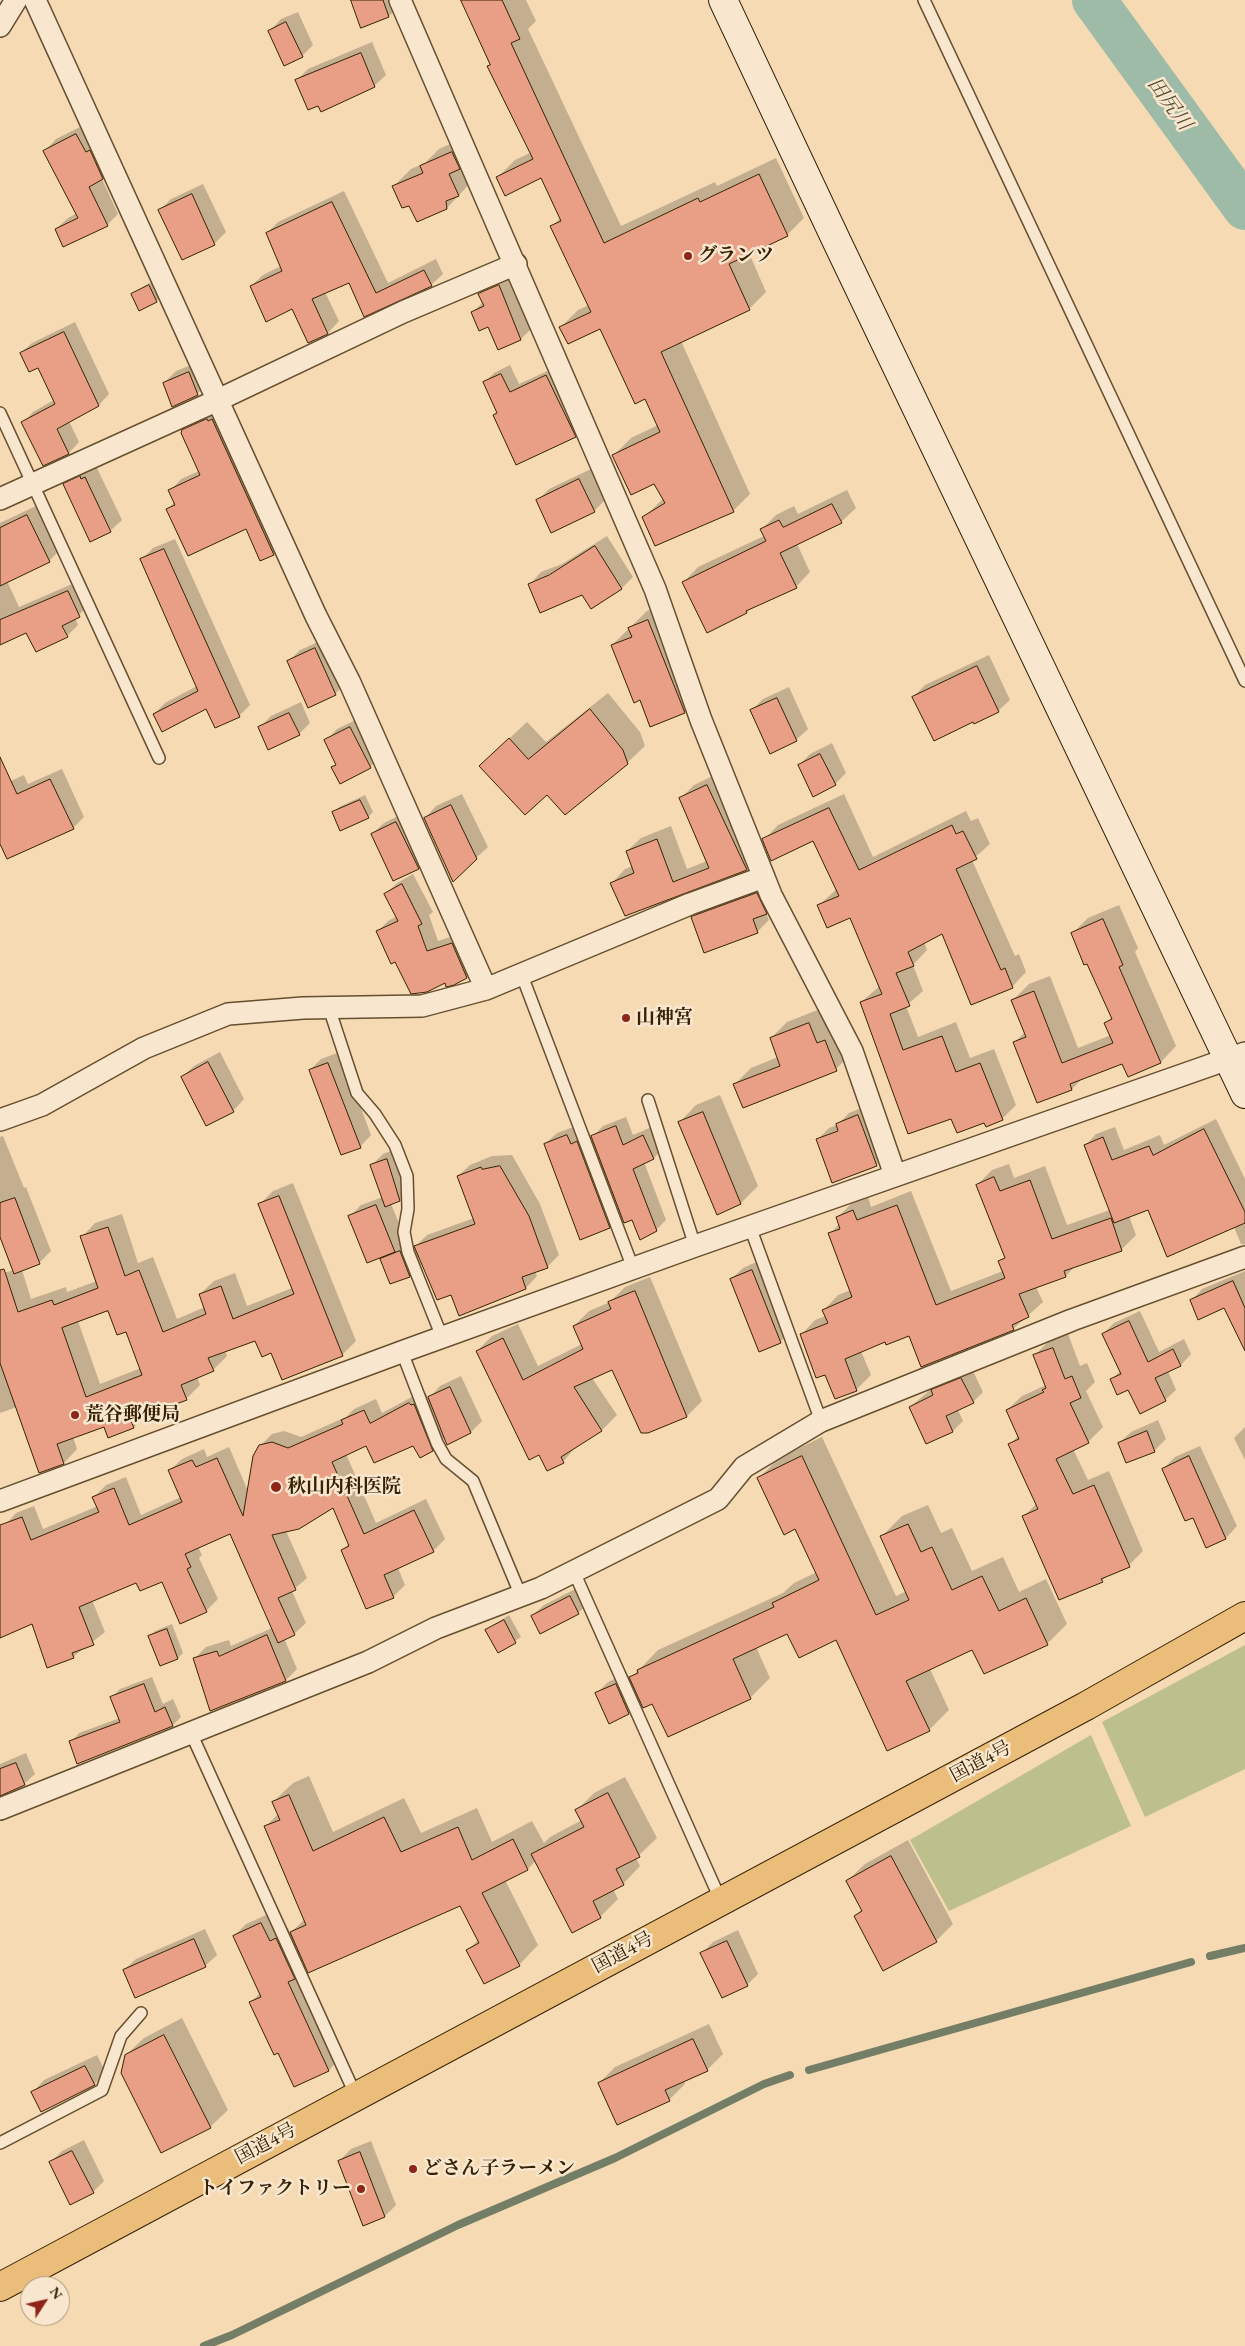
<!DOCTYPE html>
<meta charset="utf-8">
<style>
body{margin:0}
#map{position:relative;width:1245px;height:2346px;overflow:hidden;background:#f5dab4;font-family:"EB Garamond",serif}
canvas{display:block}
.north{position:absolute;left:20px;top:2276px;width:50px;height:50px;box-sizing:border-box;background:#f8e7ce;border:1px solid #ab987d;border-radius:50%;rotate:55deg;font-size:14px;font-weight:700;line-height:20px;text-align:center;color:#372103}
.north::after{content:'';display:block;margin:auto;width:18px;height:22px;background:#8f2418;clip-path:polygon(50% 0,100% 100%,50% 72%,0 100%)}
</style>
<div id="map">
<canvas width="1245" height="2346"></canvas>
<div class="north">N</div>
</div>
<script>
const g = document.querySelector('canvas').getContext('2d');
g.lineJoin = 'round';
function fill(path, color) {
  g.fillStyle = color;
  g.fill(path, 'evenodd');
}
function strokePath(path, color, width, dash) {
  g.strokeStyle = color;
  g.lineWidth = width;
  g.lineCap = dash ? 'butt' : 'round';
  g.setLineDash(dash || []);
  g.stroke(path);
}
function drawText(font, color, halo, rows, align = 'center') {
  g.font = font + ' "EB Garamond","Noto Serif JP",serif';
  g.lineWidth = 5;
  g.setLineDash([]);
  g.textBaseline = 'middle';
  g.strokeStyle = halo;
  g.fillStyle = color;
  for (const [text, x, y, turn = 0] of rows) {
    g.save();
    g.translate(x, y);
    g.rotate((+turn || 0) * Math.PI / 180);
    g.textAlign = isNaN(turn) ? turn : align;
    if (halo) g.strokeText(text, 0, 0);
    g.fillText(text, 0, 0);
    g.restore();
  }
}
const green = new Path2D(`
 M1245,1645V1769L1145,1817L1102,1722Z
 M1091,1735L1131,1826L949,1911L910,1840Z`);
const shadow = new Path2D(`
 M352,0H398L400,5L389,16Z
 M463,0H526L536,21L528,29L621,226L715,182L717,186L776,158L804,218L787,235L749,253L766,292L749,309L681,341L750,494L733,511L643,518L664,498L655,482L614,455L631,438L658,425L646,398L601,328L561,327L578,310L589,305L552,227L561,217L542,176L498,177L515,160L532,152Z
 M298,12L313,45L302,56L270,31L281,19Z
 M372,42L386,75L374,86L296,81L308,69Z
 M88,123L114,167L102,179L118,214L107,225L56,229L68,218L77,213L45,151L56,139Z
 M470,135L475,178L447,208L410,204L394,186L411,169L425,163L439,149Z
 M203,184L226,232L214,244L160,210L171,199Z
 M344,191L388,283L436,259L443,274L431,285L365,315L349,282L325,292L339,321L328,333L309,342L293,308L251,286L263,275L281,266L267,233L278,222Z
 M510,274L532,328L521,339L489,325L473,312L483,302L479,294L491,283Z
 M154,280L162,295L156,301L132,294Z
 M75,322L109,394L99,405L69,421L79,442L69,453L43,464L23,423L33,412L54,400L38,366L21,353L32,343Z
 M201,361L209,383L197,394L164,383L176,371Z
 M510,365L519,384L556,367L584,427L575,436L498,412L485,382L494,373Z
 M219,408L285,542L274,554L261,560L246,527L168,509L175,501L170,491L181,479L199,471L183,431L195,419Z
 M96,466L122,520L110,531L64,485L76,473Z
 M591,469L606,499L594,511L537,501L549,489Z
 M847,490L856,508L841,522L797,544L810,572L796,587L752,607L747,612L684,582L698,567L764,536L761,530L776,515L794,506L798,514Z
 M38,505L60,550L49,561L7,581L19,607L79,581L90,605L75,618L78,625L67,636L27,631L0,643V523Z
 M607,536L633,577L622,588L591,607L583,594L530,584L541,572L562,564Z
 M175,539L250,705L239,716L207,707L154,714L165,703L197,686L142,559L153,548Z
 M665,604L701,695L684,712L612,645L647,611Z
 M327,638L347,682L335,694L288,662L300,650Z
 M989,655L1010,700L998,711L913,697L925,685Z
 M789,687L808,729L796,740L751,711L763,699Z
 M608,693L640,732L645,746L627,763L547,793L498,749L527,722L546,742Z
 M301,702L310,723L299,734L260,727L271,716Z
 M362,717L382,756L370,767L333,768L337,763L326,741L337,729Z
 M832,743L846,773L835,784L799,765L810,754Z
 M62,769L84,817L73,828L0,841V786L24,775L28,784Z
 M721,772L760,855L747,869L625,914L612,883L625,869L633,866L627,851L641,838L671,826L687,869L707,861L681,798L694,785Z
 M462,794L488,847L476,858L425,818L436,806Z
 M844,794L873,857L966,811L971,821L978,818L990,844L972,860L1015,956L1019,954L1026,972L1012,987L943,932L924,942L927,950L913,965L923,991L906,1006L918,1037L956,1022L970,1058L994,1049L1016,1105L1002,1119L985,1121L952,1117L861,1002L880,986L851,916L819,905L837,889L813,839L764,840L778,825Z
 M365,795L373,812L368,817L334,812L339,807Z
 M408,811L430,857L418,868L372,834L384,823Z
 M413,874L433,912L429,915L438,941L463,933L478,966L467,977L453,984L396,960L377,932L388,921L397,916L386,894L397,883Z
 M768,882L777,901L766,913L769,920L757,932L692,918L704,906Z
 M1119,905L1138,948L1135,952L1176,1046L1161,1062L1128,1076L1123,1062L1083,1078L1072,1089L1015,1042L1025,1032L1013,1000L1029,984L1050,976L1078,1048L1111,1035L1106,1023L1112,1017L1088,962L1072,934L1088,918Z
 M825,1007L852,1053L836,1069L735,1084L751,1068L778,1057L771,1038L787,1022Z
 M220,1052L244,1099L233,1111L182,1077L194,1066Z
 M340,1052L371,1135L360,1147L310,1070L321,1059Z
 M720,1095L758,1186L741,1203L717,1213L679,1123L696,1105Z
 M869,1105L888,1154L876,1165L817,1140L829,1128L837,1125L849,1113Z
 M626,1117L633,1135L654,1126L664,1147L654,1158L644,1162L666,1220L656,1230L622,1215L609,1227L545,1144L557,1133L579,1125L582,1133L588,1131L591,1138L603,1126Z
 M1216,1119L1245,1179V1244H1241L1234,1227L1149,1209L1129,1216L1136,1235L1121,1250L1075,1266L1066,1276L1036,1287L1043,1302L1013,1329L910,1335L886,1340L861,1351L871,1375L856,1390L826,1373L801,1335L815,1320L826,1316L824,1310L838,1295L851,1290L830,1234L840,1223L838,1217L852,1203L868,1197L871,1207L911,1191L951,1291L1003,1271L1000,1262L1006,1256L977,1185L992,1170L1009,1164L1014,1178L1045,1166L1067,1225L1110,1210L1085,1146L1096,1134L1115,1127L1124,1150L1160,1135L1164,1145Z
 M3,1136L24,1188L26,1187L51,1251L39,1263L22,1270L31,1299L66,1287L67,1292L97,1281L82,1237L95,1223L122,1214L138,1263L153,1257L177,1319L205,1307L200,1294L214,1281L235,1273L247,1306L292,1288L259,1205L273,1191L293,1183L356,1341L342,1355L272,1351L256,1340L225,1351L227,1356L213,1370L197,1377L200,1385L186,1399L147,1413L134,1427L104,1425L73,1437L77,1449L64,1463L40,1472L17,1407L0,1413V1274L14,1270L0,1236V1137ZM109,1309L126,1331L141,1368L100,1384L78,1321Z
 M398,1148L411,1189L400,1200L391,1204L406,1240L401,1245L412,1241L414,1248L427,1235L474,1218L458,1176L470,1165L492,1156L512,1155L540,1204L559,1255L547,1267L535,1271L537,1276L526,1288L460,1314L452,1293L421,1258H418L421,1264L409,1276L382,1259L386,1255L349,1217L361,1205L383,1197L371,1166L383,1154Z
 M763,1259L792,1330L780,1342L731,1279L743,1268Z
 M1245,1271V1348L1225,1307L1191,1301L1202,1289Z
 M650,1277L702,1401L687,1416L612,1369L592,1378L617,1415L602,1430L577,1445L563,1462L539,1453L477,1351L492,1336L518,1324L538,1366L582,1344L574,1326L589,1311L610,1302L625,1287Z
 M1140,1311L1159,1352L1184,1339L1191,1354L1181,1365L1168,1371L1176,1390L1165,1400L1129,1388L1111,1380L1120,1371L1103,1334L1114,1323Z
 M1068,1334L1080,1366L1087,1363L1095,1382L1086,1391L1103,1427L1088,1442L1073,1449L1088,1480L1109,1471L1143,1551L1129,1565L1108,1574L1102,1581L1024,1516L1037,1503L1010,1444L1019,1435L1007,1410L1022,1396L1046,1385L1034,1356L1049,1341Z
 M972,1369L983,1392L973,1402L958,1410L963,1421L953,1431L927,1443L910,1407L942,1380Z
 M461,1376L482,1421L471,1432L445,1438L432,1450L414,1444L367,1445L346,1454L376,1523L426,1499L445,1539L433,1551L398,1568L405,1585L393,1597L343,1550L349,1543L334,1507L286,1531L307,1578L292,1591L306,1623L294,1634L284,1638L297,1669L286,1680L211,1710L194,1659L206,1647L229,1640L231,1646L272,1628L231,1532L198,1547L202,1555L199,1558L218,1599L206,1611L162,1581H137L92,1600L105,1632L73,1657L32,1622L0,1636V1531L16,1513L34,1506L43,1529L98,1506L94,1497L106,1485L126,1477L141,1515L181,1497L170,1470L182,1459L204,1449L207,1457L229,1447L248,1491L260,1446L272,1434L284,1431L301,1437L346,1417L354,1409L376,1399L382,1413L421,1392L422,1395L426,1393L428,1399L440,1386Z
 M1158,1420L1166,1439L1154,1451L1119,1443L1131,1432Z
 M1245,1427V1460L1234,1438Z
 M822,1437L896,1596L907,1591L882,1536L902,1516L928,1505L941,1533L952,1528L972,1571L1003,1557L1019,1592L1046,1579L1067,1624L1047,1644L973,1649L930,1669L949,1710L929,1730L837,1638L788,1633L756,1647L770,1678L750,1698L641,1701L629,1713L596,1694L608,1682L627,1673L630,1679L658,1650L783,1593L794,1583L817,1572L796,1528L759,1478L779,1458Z
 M1200,1446L1237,1526L1226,1538L1207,1546L1193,1516L1163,1469L1175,1457Z
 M581,1586L590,1602L578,1613L532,1616L544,1605Z
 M509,1615L521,1637L498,1652L486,1630Z
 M172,1624L183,1653L178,1658L150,1636L155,1631Z
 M152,1677L163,1704L173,1699L181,1717L173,1725L71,1742L79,1733L120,1718L112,1697L120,1689Z
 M26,1753L35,1774L24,1784L0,1794V1764Z
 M309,1776L333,1832L404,1798L421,1833L477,1808L492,1842L532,1821L544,1843L550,1837L582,1820L577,1810L594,1793L625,1777L657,1838L636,1858L640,1866L623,1884L613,1889L618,1899L600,1917L573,1931L536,1860L528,1869L505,1880L538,1945L519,1965L468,1950L479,1939L461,1904L306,1965L300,1972L340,2058L329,2070L295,2086L251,2002L260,1993L234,1936L246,1924L273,1912L281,1930L288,1928L290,1933L305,1919L265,1827L278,1814L273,1802L293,1783Z
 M908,1840L953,1924L936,1941L855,1916L862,1909L847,1881L865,1864Z
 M205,1929L217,1955L205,1966L124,1970L136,1959Z
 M738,1930L758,1974L747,1985L702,1953L713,1942Z
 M182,2018L228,2110L210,2127L126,2055L144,2038Z
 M709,2024L723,2054L707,2070L684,2080L685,2084L669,2100L599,2083L615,2067Z
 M97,2055L106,2073L94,2084L33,2092L44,2080Z
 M84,2140L104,2181L93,2192L51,2162L62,2151Z
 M371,2141L396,2205L385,2216L339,2161L351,2149Z`);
const stream = new Path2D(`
 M1210,1956L1245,1948
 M809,2070L1191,1962
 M204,2346L232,2335L458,2225L615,2158L764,2084L790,2075`);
const river = new Path2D(`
 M1094,0L1245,208`);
const building = new Path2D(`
 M351,0H383L389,17L361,28Z
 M461,0H502L520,39L511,43L604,243L698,198L700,202L759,174L788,236L729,264L750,310L661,352L734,512L655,546L642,517L665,503L654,484L631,495L612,455L660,432L645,399L635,404L600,329L568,344L559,327L591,312L550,226L561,221L541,178L505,196L496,177L533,159L487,66L490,65Z
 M286,22L303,57L284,66L268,31Z
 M361,53L375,87L321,112L318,106L308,110L295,80Z
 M76,134L86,152L90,150L103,179L89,187L108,226L63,247L55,229L78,218L43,151Z
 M452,152L460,169L449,174L459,196L446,201L447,209L417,222L409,206L402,208L392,186L423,173L420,166Z
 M192,194L215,245L182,260L158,210Z
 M332,202L376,293L424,270L432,286L364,317L349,283L312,299L328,334L308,343L292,309L266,322L250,286L282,271L266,233Z
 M149,285L157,302L139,311L131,294Z
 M499,285L521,340L498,350L488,327L479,331L471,312L484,306L478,294Z
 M64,332L99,406L57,429L69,454L43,466L21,422L55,404L38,368L29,372L20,353Z
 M189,372L198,395L172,407L163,383Z
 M501,374L510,392L546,375L576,437L516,465L493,415L497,413L483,382Z
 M207,419L208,421L212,419L274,555L260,561L246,529L188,556L166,509L175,505L168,490L200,475L181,433L182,430Z
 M80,476L81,479L85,477L111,532L90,542L63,484Z
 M579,479L595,512L551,533L536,500Z
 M832,504L842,523L780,553L797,588L746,611L747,613L707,633L682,582L766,541L760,529L779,520L783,527Z
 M27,515L50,562L0,586V528Z
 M595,546L622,589L591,609L582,595L540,613L528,584L549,575Z
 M164,549L240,717L215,728L206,709L162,732L153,714L198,691L140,559Z
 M68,591L80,617L62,626L68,637L36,652L26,633L0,645V620Z
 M648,620L685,713L650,727L640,700L634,703L611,645L632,637L628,628Z
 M315,648L336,695L308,708L287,661Z
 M977,666L999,712L974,724L973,722L934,741L912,697Z
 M777,698L797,741L770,754L750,710Z
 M590,709L623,750L628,764L565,815L547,795L525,815L479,766L509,738L528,759Z
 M289,713L300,735L268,750L258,727Z
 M350,727L371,768L340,784L331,767L336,765L324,740Z
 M820,754L836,785L813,797L798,765Z
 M0,757L17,794L50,779L74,829L7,859L0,844Z
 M707,785L747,870L625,916L610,883L634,873L626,851L657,839L673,882L709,868L679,798Z
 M360,800L369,818L340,831L332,812Z
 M451,805L477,859L453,882L424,818Z
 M829,808L859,870L952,825L956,834L963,831L977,859L956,869L1001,970L1005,968L1013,988L971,1005L942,934L908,952L914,966L896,973L910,1006L890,1014L903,1050L942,1036L956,1072L980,1063L1003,1120L986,1127L984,1123L957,1133L951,1119L908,1134L860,1002L882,994L850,918L827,928L817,905L839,896L813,841L771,861L762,839Z
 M396,822L419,869L393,881L371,834Z
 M402,884L422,924L418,926L427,951L452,943L467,978L454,985L446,987L445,983L427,992L411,994L395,962L391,964L376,931L398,921L384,894Z
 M757,893L767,914L753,919L758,933L704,953L691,917Z
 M1103,919L1123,965L1119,967L1161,1063L1128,1077L1122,1064L1070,1084L1072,1090L1037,1103L1013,1042L1026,1037L1011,1000L1034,991L1062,1063L1113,1043L1104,1023L1112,1019L1087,964L1084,965L1071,933Z
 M809,1023L817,1043L825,1040L837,1071L743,1108L733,1084L780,1066L770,1038Z
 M208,1062L234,1112L206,1126L181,1077Z
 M328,1063L361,1148L341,1155L309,1070Z
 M703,1112L741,1204L717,1215L678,1122Z
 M858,1115L877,1166L832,1183L816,1139L838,1131L836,1124Z
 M616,1126L623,1145L643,1135L654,1159L633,1169L657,1231L640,1240L632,1220L624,1223L591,1136Z
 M1204,1129L1245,1212V1223L1167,1257L1148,1210L1114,1223L1084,1145L1103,1137L1112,1160L1149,1146L1153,1155Z
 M567,1135L571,1144L577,1141L610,1228L580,1240L544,1144Z
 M387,1159L400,1201L385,1207L370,1165Z
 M500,1166L529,1216L548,1268L522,1277L526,1289L459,1316L451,1295L437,1300L414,1246L475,1224L457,1176L481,1167L482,1169Z
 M994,1177L1000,1191L1030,1180L1052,1239L1111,1218L1122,1251L1064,1271L1066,1277L1019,1294L1029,1317L1012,1325L1014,1330L921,1367L909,1336L886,1345L885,1342L845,1359L857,1391L835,1399L825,1375L816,1378L800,1334L828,1323L822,1310L852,1297L828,1233L840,1229L836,1217L853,1210L857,1220L897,1205L936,1305L1005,1278L998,1261L1005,1258L976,1185Z
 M279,1196L343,1356L282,1380L271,1353L262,1357L255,1341L208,1358L214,1371L181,1385L187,1400L131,1421L134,1428L108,1438L104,1427L57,1444L64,1464L39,1473L0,1363V1270L4,1269L18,1312L52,1300L54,1305L98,1288L80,1236L108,1227L125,1276L139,1270L163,1332L206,1314L199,1294L221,1286L233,1319L294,1294L258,1204ZM108,1311L117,1335L126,1332L142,1375L86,1397L62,1328Z
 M15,1198L40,1264L14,1274L0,1237V1203Z
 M376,1205L395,1252L367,1263L348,1216Z
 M400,1251L410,1277L390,1284L380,1259Z
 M752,1270L781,1343L759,1352L730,1279Z
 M1233,1281L1245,1308V1351L1224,1308L1198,1320L1190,1300Z
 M635,1291L687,1417L648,1433H641L612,1370L574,1387L602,1431L561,1457L564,1463L547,1471L539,1455L529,1460L476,1351L503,1338L523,1380L583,1349L573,1326L611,1309L608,1302Z
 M1129,1321L1148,1362L1173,1349L1181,1366L1155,1378L1166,1401L1140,1414L1128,1390L1117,1395L1110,1379L1121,1374L1102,1334Z
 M1053,1348L1065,1379L1072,1376L1081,1398L1070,1403L1089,1443L1056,1459L1073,1494L1094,1485L1130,1567L1101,1579L1103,1582L1059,1600L1022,1516L1038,1509L1008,1444L1019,1439L1006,1410L1044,1392L1042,1390L1046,1388L1033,1355Z
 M961,1378L974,1403L946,1416L953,1432L926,1444L909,1407L933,1395L931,1390Z
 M450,1387L471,1433L447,1445L428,1397Z
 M409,1403L411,1405L414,1404L433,1451L420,1458L413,1446L374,1463L366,1446L332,1462L364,1534L414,1510L434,1552L384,1575L394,1598L366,1609L341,1550L349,1546L333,1508L299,1529L272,1535L296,1590L278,1598L295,1635L278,1643L230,1534L185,1554L191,1567L187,1569L207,1612L180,1624L162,1582L140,1591L136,1583L79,1607L94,1645L72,1653L74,1658L47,1668L32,1624L0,1638V1525L22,1517L31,1540L99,1512L92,1497L114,1488L129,1525L182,1502L168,1470L192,1460L196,1467L217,1458L243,1516L253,1456L259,1445L272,1442L288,1448L343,1424L341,1420L364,1410L370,1423Z
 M1147,1431L1155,1452L1126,1463L1118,1443Z
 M802,1456L876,1615L909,1600L880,1536L908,1524L921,1552L932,1547L952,1590L982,1576L999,1611L1026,1598L1048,1645L984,1674L972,1650L906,1681L930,1731L887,1751L836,1640L799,1658L787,1634L733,1659L751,1699L668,1737L652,1704L643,1708L629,1677L638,1673L637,1670L774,1607L772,1603L819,1580L795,1529L784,1535L757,1478Z
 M1189,1456L1226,1539L1206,1548L1193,1518L1185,1521L1162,1469Z
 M570,1596L579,1614L540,1634L531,1616Z
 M504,1620L516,1643L498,1653L485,1630Z
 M167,1629L178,1659L160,1666L148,1636Z
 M267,1635L286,1681L210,1711L193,1658L217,1651L219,1656Z
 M144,1684L155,1712L165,1707L173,1726L77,1764L69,1741L120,1722L110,1697Z
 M616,1684L629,1714L609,1724L595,1693Z
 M16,1763L25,1785L0,1796V1769Z
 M608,1793L640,1857L616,1869L624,1885L593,1901L601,1918L572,1933L531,1854L584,1827L575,1810Z
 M289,1795L313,1851L384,1817L401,1852L458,1827L472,1860L513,1839L528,1870L482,1893L520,1966L484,1984L466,1950L479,1943L460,1906L308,1973L290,1932L306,1925L264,1826L280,1820L272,1802Z
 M891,1856L937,1942L883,1971L854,1916L862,1911L846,1881Z
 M261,1923L270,1941L276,1938L295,1979L288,1982L329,2071L294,2087L278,2053L274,2055L249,2002L261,1997L233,1936Z
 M194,1939L206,1967L135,1998L123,1970Z
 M727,1941L748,1986L722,1998L700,1953Z
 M164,2035L211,2128L161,2153L121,2073L125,2055Z
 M693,2039L708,2071L665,2090L670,2101L617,2125L598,2083Z
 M85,2066L95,2085L41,2112L31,2092Z
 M72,2151L94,2193L70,2205L49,2162Z
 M360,2152L385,2217L363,2226L338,2161Z`);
const lane = new Path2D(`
 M924,0L1245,681
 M0,413L159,758
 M521,973L633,1268
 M329,1008L357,1093L375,1114L395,1145L407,1176L408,1209L404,1232L408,1252L442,1337
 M648,1100L695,1246
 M750,1227L821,1421
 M402,1352L437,1443L446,1459L473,1481L521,1596
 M574,1572L721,1901
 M191,1733L356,2096
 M0,2143L102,2090L121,2036L141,2013`);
const street = new Path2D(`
 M35,0L316,616L350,683L486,989
 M400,0L655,589L701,720L771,895L852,1051L895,1175
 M0,26L16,0
 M0,499L218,400L403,312L516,264
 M0,1120L42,1105L144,1048L228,1014L303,1008L422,1006L486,989L690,904L764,877
 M0,1501L404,1351L695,1246L1245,1053
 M0,1809L368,1662L436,1628L541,1588L718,1499L744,1467L821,1421L1072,1320L1245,1257`);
const secondary = new Path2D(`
 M723,0L838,244L1245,1094`);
const highway = new Path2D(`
 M0,2287L1086,1706L1245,1616`);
const markers = [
 [688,256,5,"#8f2418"],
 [626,1018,5,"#8f2418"],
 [75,1415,5,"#8f2418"],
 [276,1487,6,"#8f2418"],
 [413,2169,5,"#8f2418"],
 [361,2189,5,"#8f2418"]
];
const poiNames = [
 ["グランツ",698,256],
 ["山神宮",636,1018],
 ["荒谷郵便局",85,1415],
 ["秋山内科医院",287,1487],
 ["どさん子ラーメン",423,2169],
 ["トイファクトリー",351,2189,"right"]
];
const streetNames = [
 ["国道4号",981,1762,-28],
 ["国道4号",623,1953,-28],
 ["国道4号",266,2144,-28]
];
const waterNames = [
 ["田尻川",1169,104,54]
];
fill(green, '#bdbf8c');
fill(shadow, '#0003');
strokePath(stream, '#747d65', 8);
strokePath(river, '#9dbba7', 44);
fill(building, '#e89f85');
strokePath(building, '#372103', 1);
strokePath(lane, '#664f2f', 14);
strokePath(street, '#664f2f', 24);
strokePath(secondary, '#372103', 30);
strokePath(highway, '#372103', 30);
strokePath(lane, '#f8e7ce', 11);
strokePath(street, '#f8e7ce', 21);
strokePath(secondary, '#f8e7ce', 28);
strokePath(highway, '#eabd7a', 28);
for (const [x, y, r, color] of markers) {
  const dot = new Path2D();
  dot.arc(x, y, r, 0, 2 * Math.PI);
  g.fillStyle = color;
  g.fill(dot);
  strokePath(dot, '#f8e7ce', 2);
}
drawText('bold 19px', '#372103', '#f8e7ce', poiNames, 'left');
drawText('19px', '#372103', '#f8e7ce', streetNames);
drawText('italic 20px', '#564f34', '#f8e7ce', waterNames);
</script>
